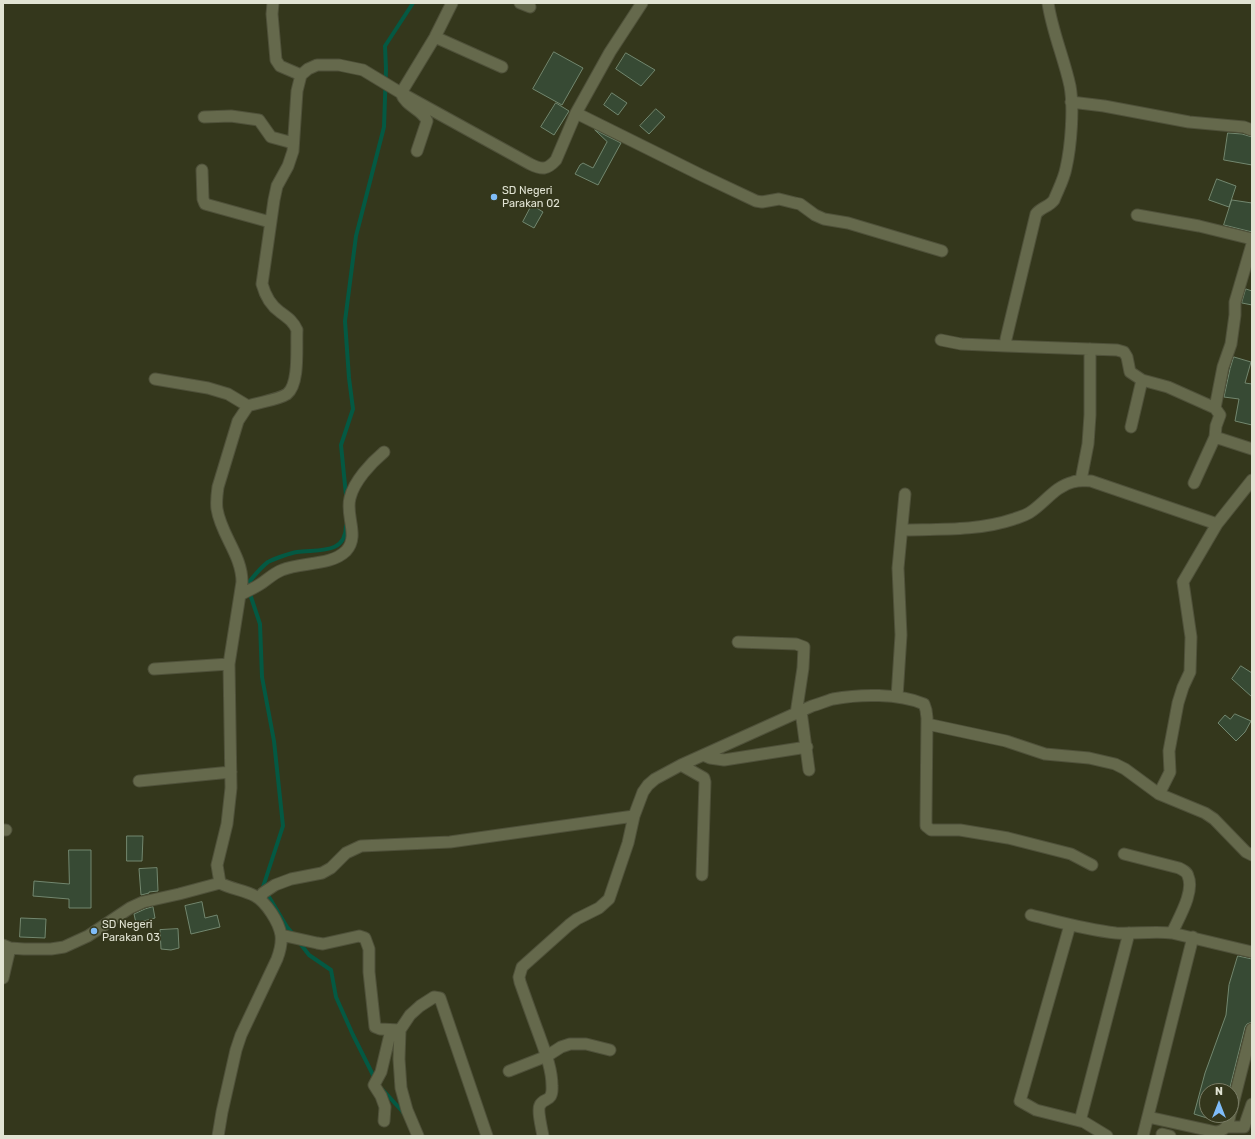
<!DOCTYPE html>
<style>
body{margin:0}
#map{position:relative;width:1255px;height:1139px;overflow:hidden;background:#34371c;font-family:Rubik,sans-serif}
canvas{display:block}
.frame{position:absolute;inset:0;border:4px solid #e1e3d3;pointer-events:none}
.north{position:absolute;left:1199px;top:1083px;width:40px;height:40px;box-sizing:border-box;background:#34371c;border:1px solid #797c65;border-radius:50%;rotate:0deg;font-size:11px;font-weight:700;line-height:16px;text-align:center;color:#e1e3d3}
.north::after{content:'';display:block;margin:auto;width:14px;height:18px;background:#7fbdf9;clip-path:polygon(50% 0,100% 100%,50% 72%,0 100%)}
</style>
<div id="map">
<canvas width="1255" height="1139"></canvas>
<div class="frame"></div>
<div class="north">N</div>
</div>
<script>
const g = document.querySelector('canvas').getContext('2d');
g.lineJoin = 'round';
function strokePath(path, color, width, dash) {
  g.strokeStyle = color;
  g.lineWidth = width;
  g.lineCap = dash ? 'butt' : 'round';
  g.setLineDash(dash || []);
  g.stroke(path);
}
function fill(path, color) {
  g.fillStyle = color;
  g.fill(path, 'evenodd');
}
function drawText(font, color, halo, rows, align = 'center') {
  g.font = font + ' Rubik,sans-serif';
  g.lineWidth = 3.5;
  g.setLineDash([]);
  g.textBaseline = 'middle';
  g.strokeStyle = halo;
  g.fillStyle = color;
  for (const [text, x, y, turn = 0] of rows) {
    g.save();
    g.translate(x, y);
    g.rotate((+turn || 0) * Math.PI / 180);
    g.textAlign = isNaN(turn) ? turn : align;
    if (halo) g.strokeText(text, 0, 0);
    g.fillText(text, 0, 0);
    g.restore();
  }
}
const stream = new Path2D(`
 M346,495L341,445L353,409L349,378L345,321L356,236L384,127L386,69L385,46L413,3
 M294,935L287,927L263,887L283,826L274,741L262,677L260,624L251,597L249,582C254,576 261,567 268,562C274,559 290,553 297,552C317,549 346,555 346,526
 M299,942L309,955L331,970L336,997L353,1035L375,1079
 M382,1089L402,1111L404,1114`);
const building = new Path2D(`
 M554,52L583,68L562,105L533,89Z
 M626,53L655,70L641,86L616,69Z
 M612,93L627,103L618,115L604,105Z
 M556,103L569,111L554,135L541,127Z
 M656,109L665,117L649,134L640,126Z
 M595,130L621,143L598,185L575,174L580,165L583,163L593,168L607,142Z
 M1228,133L1242,134L1252,137V165L1224,160Z
 M1217,179L1236,186L1229,207L1209,200Z
 M1232,200L1252,203V232L1224,225Z
 M532,205L543,212L534,228L523,222Z
 M1246,289L1252,291V305L1242,303Z
 M1234,357L1251,362L1245,383L1252,384V425L1235,421L1239,399L1224,397L1230,369Z
 M1241,666L1252,673V697L1232,679Z
 M1235,714L1251,721L1245,732L1236,741L1218,723L1225,715L1230,719Z
 M127,836H143L142,861H127Z
 M69,850H91V908H69V899L33,896L34,881L69,884Z
 M157,868L158,891L149,892V893L141,895L139,869Z
 M202,902L205,918L217,915L220,927L191,934L185,906Z
 M153,907L155,918L136,923L134,914L145,909Z
 M21,918L46,919L45,938L20,937Z
 M178,929L179,948L171,950L161,949L160,930Z
 M1238,956L1252,959V1022L1247,1024L1245,1027L1229,1091H1207V1118L1194,1114L1205,1073L1226,1015L1229,985Z`);
const street = new Path2D(`
 M273,3L272,14L276,60L280,66L301,75
 M520,3L530,7
 M1048,3C1052,31 1064,58 1070,86C1074,108 1071,146 1066,168C1064,179 1058,190 1054,200C1049,207 1041,207 1036,214L1006,339V346L1117,350L1124,352L1127,357L1130,372L1142,380L1168,387L1215,408L1220,415L1216,426L1215,437L1194,483
 M435,37L502,67
 M1071,102L1104,106L1189,122L1244,127L1252,130
 M576,113L701,175L756,201L762,202L779,199L795,203L800,204L815,215L824,219L848,223L942,251
 M204,117L231,116L259,120L271,137L293,143
 M417,151L427,121C422,109 406,107 401,93L435,37L452,3
 M202,170L203,199L205,204L270,222
 M1137,215L1199,226L1252,239
 M941,340L961,344L1006,346
 M155,379L208,388L228,394L248,406
 M1215,408L1223,367L1231,344L1235,315V302L1252,244
 M1131,427L1142,380
 M1215,437L1252,449
 M1081,480L1088,444L1090,415V349
 M902,530C939,529 979,531 1014,519C1019,517 1024,516 1029,513C1044,504 1055,486 1073,482C1079,480 1085,481 1091,481L1217,524
 M240,595C247,591 255,588 262,583C268,579 274,573 282,570C301,562 331,566 346,551C360,536 345,516 350,498C354,481 371,463 384,452
 M738,642L796,644L804,647L803,668L796,714
 M154,669L229,664
 M897,697L901,635L898,568L905,494
 M801,711L809,770
 M927,724L1006,741L1045,754L1089,758L1115,764L1125,769L1159,794L1205,813L1214,819L1246,852L1252,855
 M703,755L710,758L724,760L807,747
 M681,765L704,778L705,782L702,875
 M139,781L231,772
 M1159,794L1170,772L1169,751L1178,703L1183,687L1190,672L1191,637L1183,582L1217,524L1252,480
 M3,830H6
 M1124,854L1179,868C1183,870 1187,872 1188,876C1195,892 1178,919 1172,933
 M260,899L263,893L275,885L291,879L322,873L331,868L346,853L361,846L450,842L634,816L643,792L648,785L655,779L681,765L812,706C819,704 826,701 833,699C859,694 899,693 924,704L926,710L927,718L926,816V826L931,830H960L1008,838L1071,854L1092,865
 M1031,915C1059,922 1087,930 1116,933C1134,934 1153,931 1172,933L1252,952
 M1070,925L1020,1101L1036,1110L1084,1122L1107,1136
 M281,935L317,943L323,944L359,936L365,938L369,949V972L375,1027L380,1029L400,1030
 M3,945L10,948L24,949H51L64,947L88,936L130,908L143,902L179,894L220,883
 M3,978L10,948
 M509,1071L547,1056L561,1047L570,1044H586L610,1050
 M1231,1112L1252,1029
 M1148,1117L1216,1132C1227,1130 1228,1125 1230,1115
 M384,1121L385,1107L381,1096L374,1085L381,1072L391,1030
 M1080,1121L1129,933
 M1227,1127H1244L1252,1104
 M218,1136L222,1112L236,1050L241,1035L277,959C280,951 282,943 281,935C279,922 266,902 255,896C244,890 231,889 220,883L217,865L227,824L231,788L229,664L242,582C242,555 221,535 217,509C216,502 217,494 218,487L238,421L248,406C259,402 278,400 287,394C300,384 296,346 297,330C293,321 288,318 280,312C270,305 265,295 262,284L274,200L277,186L288,166L293,151L297,91L301,75L308,69L317,65H339L363,70L401,93L530,164C542,170 547,170 556,160L576,113L610,52L642,3
 M418,1136L407,1110L401,1088L399,1059L400,1030L410,1015L420,1006L434,997L440,998L487,1136
 M543,1136C542,1130 537,1110 540,1105C544,1097 553,1103 552,1086C552,1068 544,1049 538,1032C532,1016 526,999 520,982L519,977L522,967L569,925L577,919L599,908L609,899L628,843L634,816
 M1143,1136L1193,937
 M1162,1136V1134L1170,1136`);
const markers = [
 [494,197,4,"#7fbdf9"],
 [94,931,4,"#7fbdf9"]
];
const poiNames = [
 ["SD Negeri",502,191],
 ["Parakan 02",502,204],
 ["SD Negeri",102,925],
 ["Parakan 03",102,938]
];
strokePath(stream, '#045943', 4);
fill(building, '#374a34');
strokePath(building, '#72876f', 1);
strokePath(street, '#4f513a', 13);
strokePath(street, '#65694c', 11);
for (const [x, y, r, color] of markers) {
  const dot = new Path2D();
  dot.arc(x, y, r, 0, 2 * Math.PI);
  g.fillStyle = color;
  g.fill(dot);
  strokePath(dot, '#34371c', 1.5);
}
drawText('11px', '#e1e3d3', '#34371c', poiNames, 'left');
</script>
